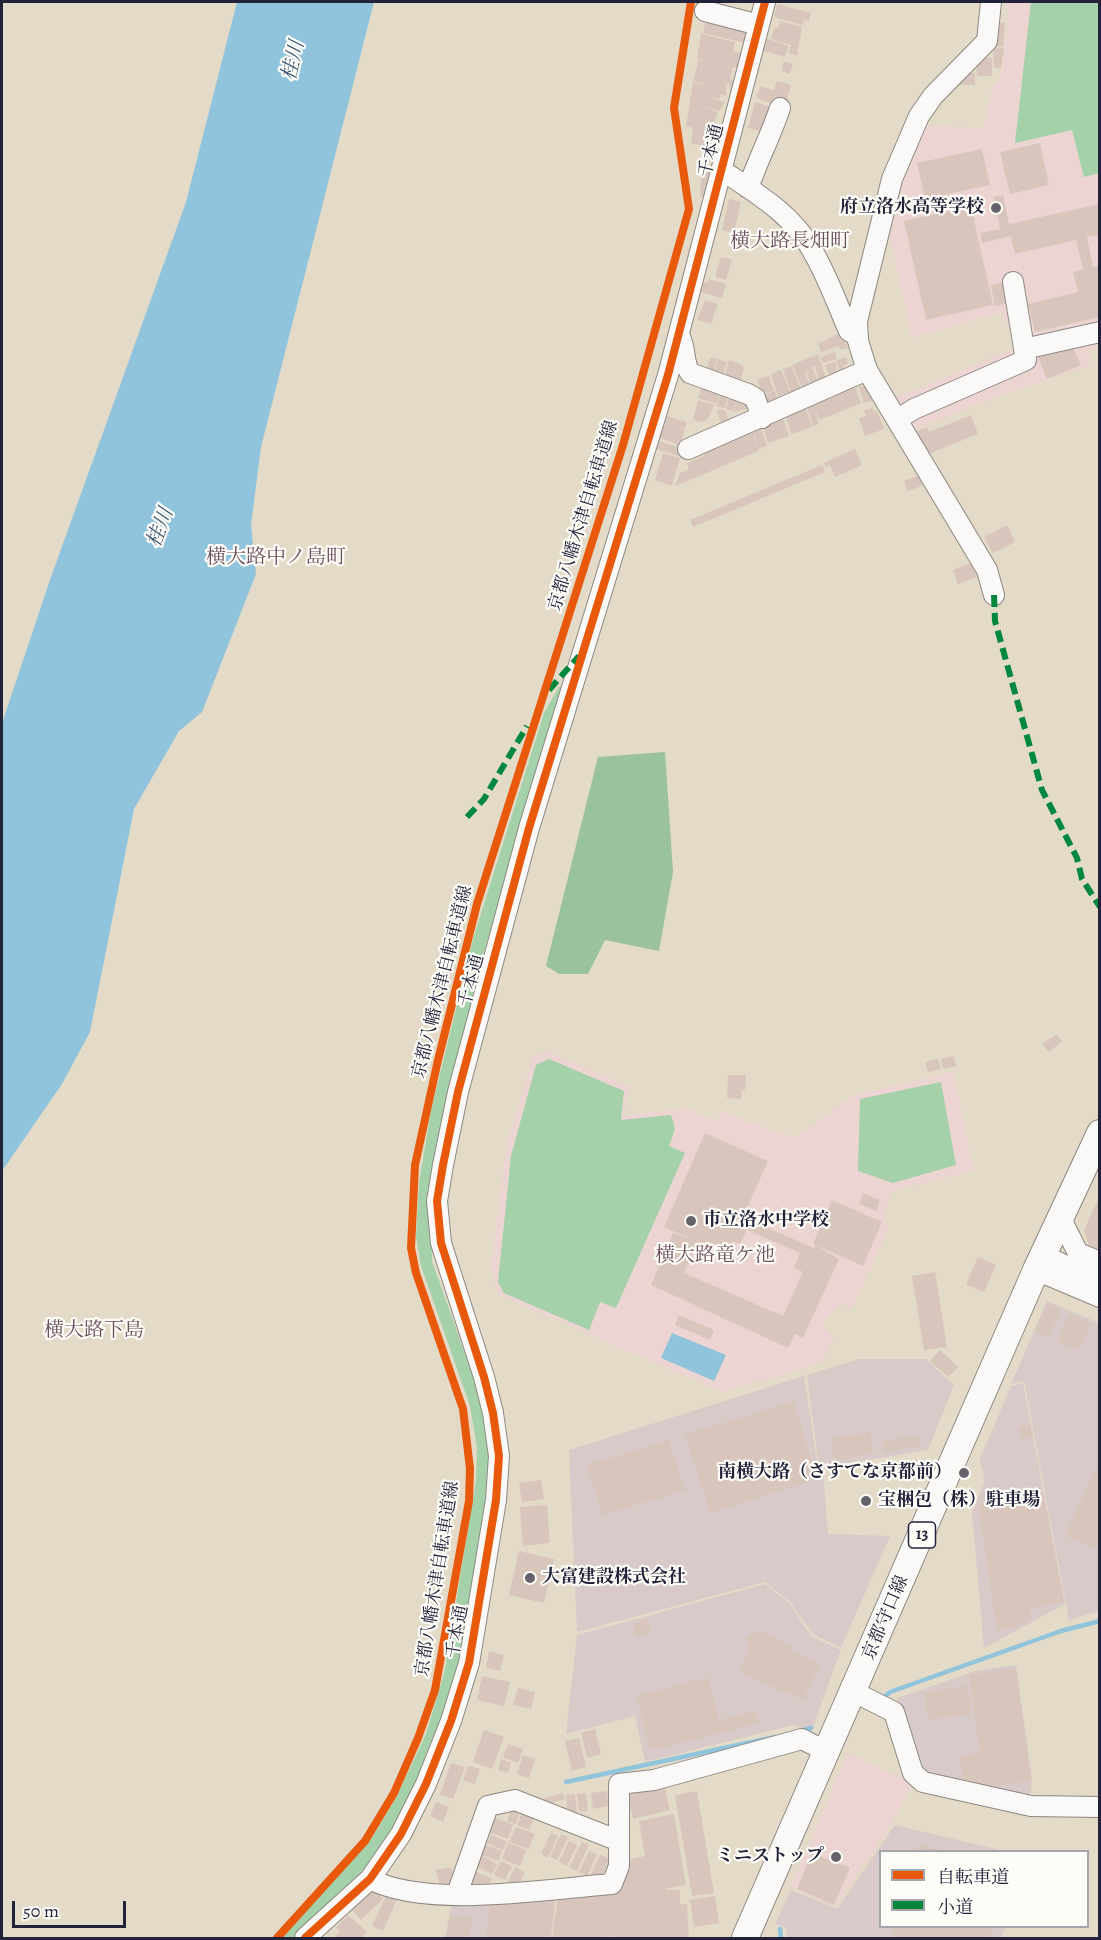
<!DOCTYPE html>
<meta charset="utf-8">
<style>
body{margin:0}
#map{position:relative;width:1101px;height:1940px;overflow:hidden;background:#e3dac7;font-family:Alegreya,"Noto Serif JP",serif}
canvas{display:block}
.frame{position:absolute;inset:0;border:3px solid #22223b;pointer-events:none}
.legend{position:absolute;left:879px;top:1850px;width:210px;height:78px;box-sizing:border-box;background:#fdfcf7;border:2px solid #a5a5ac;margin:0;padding:8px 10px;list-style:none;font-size:18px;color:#22223b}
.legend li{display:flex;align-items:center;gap:12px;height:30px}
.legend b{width:30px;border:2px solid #a5a5ac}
.scale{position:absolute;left:12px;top:1901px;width:114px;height:27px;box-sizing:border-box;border:3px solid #22223b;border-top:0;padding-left:8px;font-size:18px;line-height:21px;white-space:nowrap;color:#22223b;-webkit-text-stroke:4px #fdfcf7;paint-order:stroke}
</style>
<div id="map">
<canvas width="1101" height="1940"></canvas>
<div class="frame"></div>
<ul class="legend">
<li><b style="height:8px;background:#e8590c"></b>自転車道</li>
<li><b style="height:8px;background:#00873e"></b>小道</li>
</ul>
<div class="scale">50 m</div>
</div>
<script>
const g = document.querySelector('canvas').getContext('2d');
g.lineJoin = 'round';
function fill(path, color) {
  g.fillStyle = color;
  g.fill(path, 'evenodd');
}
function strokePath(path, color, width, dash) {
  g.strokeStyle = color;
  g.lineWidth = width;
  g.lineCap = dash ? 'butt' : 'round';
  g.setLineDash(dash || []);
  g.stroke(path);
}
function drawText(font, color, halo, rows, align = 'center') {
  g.font = font + ' Alegreya,"Noto Serif JP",serif';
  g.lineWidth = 4.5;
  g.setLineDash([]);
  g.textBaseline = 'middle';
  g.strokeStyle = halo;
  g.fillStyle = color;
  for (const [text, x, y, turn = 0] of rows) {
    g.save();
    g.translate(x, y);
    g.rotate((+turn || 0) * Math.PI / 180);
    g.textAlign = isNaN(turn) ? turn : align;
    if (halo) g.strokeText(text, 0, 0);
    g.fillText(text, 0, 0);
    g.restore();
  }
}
const built = new Path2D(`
 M1006,2H1099L1100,347L1089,349L1090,365L1011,391L913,430L893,399L1015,348L1003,312L912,338L888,228L897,188L920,124L983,129L993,84L1000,79L1009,19Z
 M546,1051L629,1086L623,1116L690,1108L714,1122L722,1112L794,1138L855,1095L953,1072L974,1171L894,1190L883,1212L889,1230L850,1311L841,1302L822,1324L834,1337L821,1363L722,1392L499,1295L491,1268L506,1147L533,1057Z
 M848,1752L913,1784L890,1827L835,1907L791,1887Z`);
const industrial = new Path2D(`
 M1047,1301L1099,1323V1611L1069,1620L1024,1381L1011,1384Z
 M859,1359H926L954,1385L928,1450L819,1468L807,1375Z
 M804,1376L818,1469H823L828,1534L890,1536L841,1648L813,1634L790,1602L765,1582L577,1632L569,1450Z
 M1023,1383L1065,1604L984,1648L972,1513L984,1483L983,1471L979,1461L1011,1386Z
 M765,1584L789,1603L812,1637L841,1650L811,1733L794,1725L645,1762L635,1716L566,1734L577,1635Z
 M1016,1665L1032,1779L1030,1799L930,1780L915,1765L897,1698L976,1671Z
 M895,1825L1004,1851L880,1852V1926L1005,1927L1001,1938H788L786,1928L775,1924L791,1890L837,1909Z
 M556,1896L551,1938H445L453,1897Z`);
const green = new Path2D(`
 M1031,2H1099V173L1084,177L1072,130L1015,143Z
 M566,684L477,974L431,1183L432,1261L472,1374L486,1424L491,1481L456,1682L440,1738L394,1837L299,1938H280L370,1841L396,1798L426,1734L444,1674L476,1481L477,1448L470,1406L421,1266L416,1236L419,1183L431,1111L473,939L544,713L559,687Z
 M549,1059L624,1091L621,1120L671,1115L675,1129L669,1146L685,1153L616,1308L600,1302L589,1330L504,1293L498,1282L511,1156L536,1065Z
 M941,1082L956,1165L893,1183L858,1171L860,1099Z`);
const forest = new Path2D(`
 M665,752L673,872L659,951L605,940L588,974H559L546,966L598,757Z`);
const water = new Path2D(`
 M237,2H374L261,447L251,525L256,574L202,712L179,731L134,809L90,1032L62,1084L2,1171V723L51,577L186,202Z
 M672,1333L726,1355L714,1381L661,1358Z`);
const stream = new Path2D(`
 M881,1700L890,1692L1061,1631L1100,1621
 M798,1732L811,1728
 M566,1782L775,1737
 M780,1929L781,1938`);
const building = new Path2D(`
 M777,4L811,13L809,21L804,20L803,25L774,17Z
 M707,16L751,24L746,43L703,33Z
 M780,21L802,27L797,56L789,53L791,45L771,39L774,27L778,29Z
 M995,22L1005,23L1003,47L994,46Z
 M701,34L735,42L733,51L741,53L737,68L733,67L730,79L740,82L736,92L729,89V84H726V96L721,94L720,99L707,96L725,102L719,111L700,106L718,112L714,123L722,125L721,129L717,128L710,148L691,143L693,128L686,126L693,82L721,88L693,81L699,59L720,64L697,58Z
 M765,38L789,46L785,57L761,50Z
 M993,48H1004L1001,68H994Z
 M976,58H992V76H977Z
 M784,61L793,64L790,74L781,71Z
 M962,73H975V85H951Z
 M777,81L791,85L785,107L771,103L773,95L770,103L756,98L760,86L774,90Z
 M755,102L774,108L766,133L748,128Z
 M1040,143L1049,185L1010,194L1000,152Z
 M982,149L990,185L925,199L917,163Z
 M702,165L714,168L706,198L700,196Z
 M1003,195L1009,224L1100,204V235L1087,237L1093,267L1100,266V317L1035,332L1028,304L1078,292L1073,272L1083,269L1076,240L1015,254L1011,236L982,243L980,233L1000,229L993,197Z
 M729,199L741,202L734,233L722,230Z
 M971,206L993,305L926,320L904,221Z
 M721,257L732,260L726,280L715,277Z
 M709,279L726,284L722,298L701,292L704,282L708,283Z
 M1006,282L1010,303L995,306L991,285Z
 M705,300L718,304L711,324L697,320Z
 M839,333L843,335L848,348L840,350L839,346L821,352L818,344Z
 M1070,341L1081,365L1047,379L1037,355Z
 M835,352L837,359L823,363L821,357Z
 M818,354L826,378L819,380L815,366L812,367L818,381L810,384L807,372L811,370L804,372L810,385L802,388L792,365Z
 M710,357L717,359L712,376L705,374Z
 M846,357L848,364L843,366L845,371L840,373L836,360Z
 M718,359L727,362L722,378L713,376Z
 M729,360L742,365L744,368L739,385L731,383L733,375L730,382L724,380Z
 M835,362L838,374L831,380L825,365Z
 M791,366L801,389L791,393L783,369Z
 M781,370L790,392L778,396L771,374Z
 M769,376L774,391L762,394L757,380Z
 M702,385L720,391L716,404L698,398Z
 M866,385L873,400L864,403L859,387Z
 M855,387L861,403L820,420L815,411L819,424L813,426L807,407Z
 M721,391L729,394L725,408L716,406Z
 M775,391L778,402L764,406L761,396Z
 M730,395L749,400L746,409L734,412L736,402L733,411L726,409Z
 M698,400L714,405L707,420L702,422L693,420Z
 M872,408L874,412L877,411L884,429L865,436L859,418L866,416L864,411Z
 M721,409L725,410L731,425L723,428L717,411Z
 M806,409L812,427L791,434L786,416Z
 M971,415L978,434L926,455L916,432L927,427L929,432Z
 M667,416L687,422L685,429L670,425L685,430L680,445L659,438Z
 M783,419L789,436L768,443L763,427Z
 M761,428L767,446L759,449L753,430Z
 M753,431L759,451L675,486L680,473L689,470L687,463L704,456L702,450Z
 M656,440L681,448L678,456L653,448Z
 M855,449L862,465L835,477L830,465L826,467L824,463Z
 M663,453L680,458L672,486L655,480Z
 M822,465L825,472L693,527L690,520Z
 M923,474L927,484L908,491L904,481Z
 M1007,525L1015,542L993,553L984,537Z
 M971,563L977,577L958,584L953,570Z
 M1057,1034L1062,1042L1048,1052L1042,1044Z
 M953,1056L956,1066L943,1069L941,1059Z
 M938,1059L941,1069L928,1072L925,1062Z
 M728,1075H746L745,1090H742L741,1099L727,1098Z
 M705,1133L768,1161L743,1217L814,1248L815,1245L839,1259L803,1338L795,1334L788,1348L651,1285L673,1233L691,1239L664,1227ZM747,1230L800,1253L794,1268L803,1272L783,1316L684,1273L698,1242L726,1255L733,1241L740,1244Z
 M863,1193L880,1200L876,1211L859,1204Z
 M1100,1195V1244L1097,1249L1089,1246L1084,1230Z
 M832,1200L882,1222L863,1266L813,1244Z
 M978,1257L996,1265L984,1292L966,1284Z
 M935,1272L947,1347L924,1350L912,1276Z
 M1048,1304L1061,1310L1048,1338L1035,1332Z
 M1069,1314L1091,1323L1079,1350L1057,1341Z
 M679,1315L714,1330L710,1340L675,1325Z
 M940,1350L958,1367L948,1377L930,1361Z
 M793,1401L818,1479L710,1513L685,1435Z
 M1030,1425L1033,1437L1021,1439L1018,1427Z
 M870,1432L874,1453L835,1461L830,1439Z
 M919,1436L920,1446L884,1452L882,1441Z
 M669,1440L685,1490L603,1515L587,1465Z
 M1100,1459V1550L1065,1536Z
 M541,1480L544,1499L522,1502L519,1483Z
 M1044,1498L1064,1602L1030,1609L1031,1618L1015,1627L997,1630L978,1505L1008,1500L1010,1505Z
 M547,1505L550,1543L523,1546L520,1507Z
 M519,1551L554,1559L544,1603L509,1595Z
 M648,1619L651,1633L636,1637L633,1624Z
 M763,1631L793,1649L792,1652L820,1664L803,1700L739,1672L749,1648L746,1636Z
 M489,1651L504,1655L500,1671L486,1668Z
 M1016,1668L1031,1781L985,1788L964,1785L960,1756L980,1753L969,1675Z
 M482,1676L510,1682L504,1706L477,1700Z
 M708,1677L719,1720L756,1711L759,1723L650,1750L636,1696Z
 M968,1686L972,1714L928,1720L924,1692Z
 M518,1688L535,1692L531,1709L513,1705Z
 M595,1729L601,1754L587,1758L581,1733Z
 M484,1730L504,1737L492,1769L473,1762Z
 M579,1738L586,1767L572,1771L565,1741Z
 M508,1744L523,1749L518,1763L503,1757Z
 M523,1755L535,1759L529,1778L517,1774Z
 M501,1759L511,1763L508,1773L498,1770Z
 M451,1763L465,1767L453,1799L440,1794Z
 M468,1766L480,1769L475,1784L463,1780Z
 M664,1784L670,1810L633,1819L627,1793Z
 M607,1791L609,1806L593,1809L591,1793Z
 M697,1791L714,1893L692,1896L675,1795Z
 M563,1793L565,1799L546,1804L544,1798Z
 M586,1793L588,1811L579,1812L577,1794Z
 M575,1794L577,1813L568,1814L566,1795Z
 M436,1802L449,1807L443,1822L430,1816Z
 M513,1805L521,1808L516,1824L507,1821Z
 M523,1810L535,1816L529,1830L517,1825Z
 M674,1814L686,1885L667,1888V1890H680V1904H687L689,1938H609V1935L606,1938H552L558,1896L620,1893L628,1860L645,1856L639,1821Z
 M494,1817L513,1825L508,1839L489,1832Z
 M516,1827L535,1834L528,1849L509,1842Z
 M551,1833L558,1836L548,1858L541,1854Z
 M561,1834L568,1837L557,1860L550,1857Z
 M491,1835L507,1842L503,1850L487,1843Z
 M569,1841L577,1845L567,1866L559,1862Z
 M582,1842L589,1845L577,1871L569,1867Z
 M508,1843L526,1850L520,1866L502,1859Z
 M919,1844L943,1851V1852H917Z
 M485,1845L502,1851L499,1861L481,1855Z
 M589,1851L597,1854L587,1876L579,1872Z
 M812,1853L850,1868L834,1905L797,1889Z
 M600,1854L610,1859L600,1879L591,1874Z
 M482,1856L497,1864L492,1874L477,1867Z
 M501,1861L512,1866L505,1880L494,1875Z
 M451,1867L455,1883L440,1887L436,1870Z
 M515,1867L525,1872L518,1886L508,1881Z
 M472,1870L492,1879L487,1889L467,1880Z
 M370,1885L383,1899L361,1920L348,1906Z
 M387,1894L397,1899L383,1931L372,1926Z
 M715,1896L719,1923L694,1927L690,1900Z
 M491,1897L555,1904L550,1938H486Z
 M348,1915L367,1932L361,1938H338L335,1936L340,1931L336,1928Z
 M450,1916L472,1919L469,1938H446Z
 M895,1926H993L990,1938H891Z`);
const minor = new Path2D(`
 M991,2L987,41L933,96L919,116L892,179L857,321L858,341L867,370L987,570L994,595
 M705,11L759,25
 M723,171C756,193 792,214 812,250C827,275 837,304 849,331L858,336
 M748,188C758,160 771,135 780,108
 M680,337C686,349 683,362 690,373L748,394L755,398L762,418
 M1024,349L1100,332
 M898,419L914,409L1026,360L1013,282
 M688,449L867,370
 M1061,1219L1078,1253L1100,1262
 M1043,1255L1100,1282
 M1036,1270L1100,1297
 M854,1692L894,1712L913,1773L923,1782L1031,1806L1100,1807
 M370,1879C426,1909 548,1889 612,1884L619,1866V1784L654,1780L802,1739L827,1752
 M457,1894L488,1806L515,1800L619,1841
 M305,1938L370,1879L401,1834L426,1784L451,1721L469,1663L496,1500L499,1456L493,1413L484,1377L441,1243L437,1201L443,1165L458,1092L529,828L668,375L765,2`);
const major = new Path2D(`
 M745,1938L1036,1270L1100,1133`);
const quiet = new Path2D(`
 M994,595L995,621L1042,790L1077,858L1082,879L1100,907
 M549,690L579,656
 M467,817L484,799L527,726`);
const cycleway = new Path2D(`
 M277,1938L365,1841L394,1793L418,1738L435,1690L469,1501L470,1469L463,1409L416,1273L411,1248L415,1165L438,1060L477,904L623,445L689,209L674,108L691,2
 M305,1938L370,1879L401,1834L426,1784L451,1721L469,1663L496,1500L499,1456L493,1413L484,1377L441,1243L437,1201L443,1165L458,1092L529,828L668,375L765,2`);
const markers = [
 [996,208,6,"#66626c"],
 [691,1221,6,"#66626c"],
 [964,1473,6,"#66626c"],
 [866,1501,6,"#66626c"],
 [530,1578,6,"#66626c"],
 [836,1857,6,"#66626c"]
];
const shields = [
 [922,1535,27]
];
const shieldNames = [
 ["13",922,1535]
];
const streetNames = [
 ["千本通",712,151,-76],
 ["京都八幡木津自転車道線",584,516,-73],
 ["千本通",472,981,-75],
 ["京都八幡木津自転車道線",443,982,-76],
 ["京都八幡木津自転車道線",438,1579,-81],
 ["京都守口線",886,1618,-67],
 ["千本通",458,1632,-80]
];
const poiNames = [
 ["府立洛水高等学校",984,208],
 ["市立洛水中学校",703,1221,"left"],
 ["南横大路（さすてな京都前）",952,1473],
 ["宝梱包（株）駐車場",878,1501,"left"],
 ["大富建設株式会社",542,1578,"left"],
 ["ミニストップ",824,1857]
];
const waterNames = [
 ["桂川",294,61,-77],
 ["桂川",161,528,-70]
];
const neighbourhoodNames = [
 ["横大路長畑町",790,242],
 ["横大路中ノ島町",276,558],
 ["横大路竜ケ池",715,1256],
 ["横大路下島",94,1331]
];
fill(built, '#ecd4d3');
fill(industrial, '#d9caca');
fill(green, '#a4d1a9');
fill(forest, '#99c29d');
fill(water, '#90c4dd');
strokePath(stream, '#90c4dd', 4.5);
fill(building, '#d8c6bc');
strokePath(minor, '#8c8782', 22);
strokePath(major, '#8c8782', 28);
strokePath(minor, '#fbf9f7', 20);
strokePath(major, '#fbf9f7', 26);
strokePath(quiet, '#00873e', 6, [12, 6]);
strokePath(cycleway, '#e8590c', 8);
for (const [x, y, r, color] of markers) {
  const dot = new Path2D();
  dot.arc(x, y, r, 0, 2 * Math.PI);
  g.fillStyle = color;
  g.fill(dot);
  strokePath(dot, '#fdfcf7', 2);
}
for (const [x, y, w] of shields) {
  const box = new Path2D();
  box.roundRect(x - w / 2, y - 13, w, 26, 4.5);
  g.fillStyle = '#fdfcf7';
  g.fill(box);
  strokePath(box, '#22223b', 1.5);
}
drawText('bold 16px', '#22223b', null, shieldNames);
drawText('18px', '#22223b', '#fdfcf7', streetNames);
drawText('bold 18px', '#22223b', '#fdfcf7', poiNames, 'right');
drawText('italic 20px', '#3c5877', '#fdfcf7', waterNames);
drawText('20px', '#6c505d', '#fdfcf7', neighbourhoodNames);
</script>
